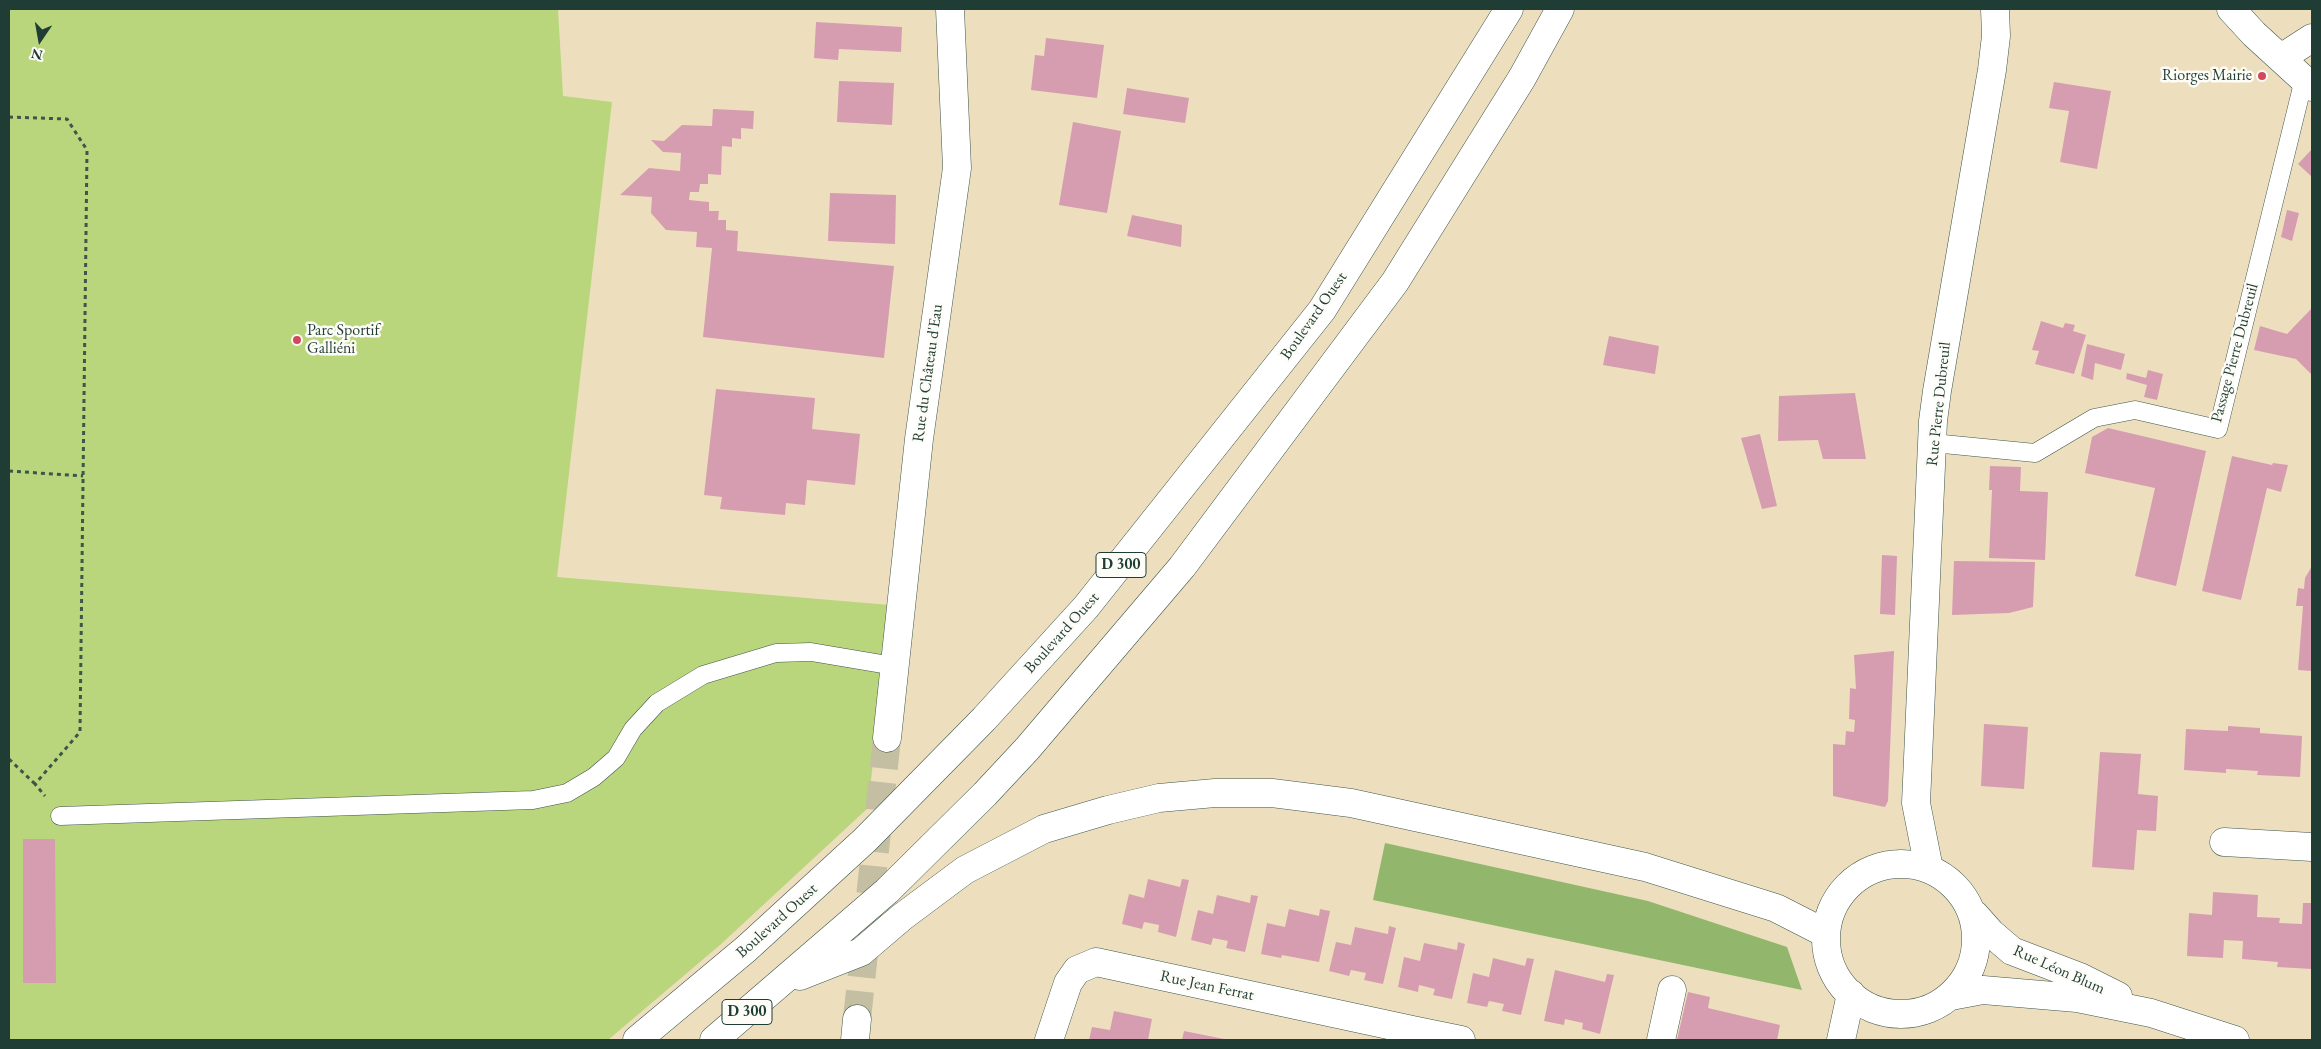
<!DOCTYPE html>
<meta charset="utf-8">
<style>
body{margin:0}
#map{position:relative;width:2321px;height:1049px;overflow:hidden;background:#eddfbe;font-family:"EB Garamond",serif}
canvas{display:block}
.frame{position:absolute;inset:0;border:10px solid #1f3d34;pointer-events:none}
.north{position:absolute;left:15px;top:15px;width:50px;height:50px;-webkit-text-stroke:4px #fdfcf7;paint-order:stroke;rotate:192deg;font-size:14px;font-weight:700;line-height:20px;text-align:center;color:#1f3d34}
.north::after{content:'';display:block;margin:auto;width:18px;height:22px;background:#1f3d34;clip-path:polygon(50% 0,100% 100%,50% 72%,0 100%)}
</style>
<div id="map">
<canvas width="2321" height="1049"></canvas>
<div class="frame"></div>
<div class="north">N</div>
</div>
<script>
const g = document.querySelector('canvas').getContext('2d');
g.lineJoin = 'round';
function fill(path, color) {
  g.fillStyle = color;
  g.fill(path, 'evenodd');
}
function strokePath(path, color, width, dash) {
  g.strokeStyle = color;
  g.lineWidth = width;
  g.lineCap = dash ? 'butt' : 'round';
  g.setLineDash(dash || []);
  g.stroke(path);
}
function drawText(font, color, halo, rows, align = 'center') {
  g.font = font + ' "EB Garamond",serif';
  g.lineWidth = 5;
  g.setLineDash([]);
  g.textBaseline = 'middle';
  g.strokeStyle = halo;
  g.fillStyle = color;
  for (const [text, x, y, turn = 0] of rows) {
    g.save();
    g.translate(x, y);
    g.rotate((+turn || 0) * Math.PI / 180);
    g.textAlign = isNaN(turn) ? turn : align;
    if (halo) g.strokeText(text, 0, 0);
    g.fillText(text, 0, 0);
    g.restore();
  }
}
const green = new Path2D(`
 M9,9H558L563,96L612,102L557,577L890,605L868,808L720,945L608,1040H9Z`);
const forest = new Path2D(`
 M1385,843L1648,901L1787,947L1802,990L1373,900Z`);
const building = new Path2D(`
 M816,22L902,27L901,52L839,49L838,60L814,58Z
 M1046,38L1104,45L1097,98L1031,90L1035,55L1044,56Z
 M839,81L894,83L892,125L837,122Z
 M2054,82L2111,91L2097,169L2060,162L2069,111L2049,108Z
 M1127,88L1189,98L1185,123L1123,114Z
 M713,109L754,111L753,129L741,128V139L732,138V147L722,146L721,175L708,174V184H700L699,192H690L689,200L709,202V211H719L718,220H726V230L738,231L737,251L894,266L884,358L703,337L712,248L696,247L697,232L666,230L651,213L652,197L620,195L649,168L680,171L681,153L663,152L651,140L664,141L682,125L712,126Z
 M1073,122L1121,131L1107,213L1059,205Z
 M2312,149V177L2298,164Z
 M830,193L896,195L895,244L828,241Z
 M2287,210L2299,213L2292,241L2281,237Z
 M1132,215L1182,225L1181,247L1127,236Z
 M2312,308V375L2296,359L2254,350L2260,326L2287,334Z
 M2041,321L2063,328L2065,323L2075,325L2073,331L2086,335L2074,374L2035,364L2039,351L2032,350Z
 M1609,336L1659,346L1655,374L1603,365Z
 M2087,344L2125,354L2121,370L2095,363L2093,380L2081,376Z
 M2148,370L2163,374L2157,400L2144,397L2147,385L2126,379L2127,373L2146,378Z
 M716,389L815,398L812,429L860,434L855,485L807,480L805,505L786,503L785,515L720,509L722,497L704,495Z
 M1855,393L1866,459H1823L1818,440L1778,441L1779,396Z
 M2108,428L2206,451L2176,586L2135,576L2155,488L2085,473L2092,437Z
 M1760,434L1777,506L1762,509L1741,438Z
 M2232,456L2272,465L2273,463L2288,465L2281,492L2267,488L2241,600L2202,591Z
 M1990,466L2021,467L2020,491L2048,492L2045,560L1989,558L1992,490H1989Z
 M1882,555L1897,556L1895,615L1880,614Z
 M1954,561L2035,562L2033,607L2009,613L1952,615Z
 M2312,566V671L2298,670L2303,606H2296L2298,588L2304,589L2305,578Z
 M1894,651L1888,801L1885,807L1833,796V744L1845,745L1846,731L1854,732L1855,720L1849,719L1850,688L1856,689L1854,655Z
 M1984,724L2028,727L2024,789L1981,786Z
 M2228,726L2260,728V733L2302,736L2300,777L2257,775L2258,771L2226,769V773L2184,770L2186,729L2228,731Z
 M2100,752L2141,754L2138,794L2158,796L2156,831L2137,830L2134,870L2092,867Z
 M23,839H55L56,983H23Z
 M1148,879L1180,887L1182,879L1189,880L1176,937L1158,932L1159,925L1144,922L1142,929L1122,924L1129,894L1144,898Z
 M2213,892L2258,895L2257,917L2280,918L2279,923L2302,924L2303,903H2312V969L2277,967L2278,962L2242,959L2243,941L2224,940L2223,958L2187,956L2189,913L2212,915Z
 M1217,895L1250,903L1251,895L1258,896L1245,952L1226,948L1228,941L1213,938L1211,945L1191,940L1198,910L1213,914Z
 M1289,909L1319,916L1320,909L1330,911L1319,962L1282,955L1281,958L1261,954L1267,923L1285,927Z
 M1389,926L1396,928L1383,984L1364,980L1366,973L1351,970L1349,976L1329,971L1336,942L1351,945L1355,927L1388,934Z
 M1458,942L1465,944L1452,999L1433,995L1435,989L1419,985L1418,992L1398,987L1404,957L1420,961L1424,943L1457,950Z
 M1493,958L1525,966L1527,958L1534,959L1521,1015L1502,1011L1504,1004L1489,1001L1487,1007L1467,1003L1473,973L1489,977Z
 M1555,970L1605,982L1607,974L1614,975L1600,1034L1582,1029L1583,1023L1565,1019L1564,1025L1544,1021Z
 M1688,992L1710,997L1708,1008L1780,1025L1777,1040H1677Z
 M1114,1011L1152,1019L1148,1040H1089L1092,1027L1110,1030Z
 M1184,1031L1224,1039V1040H1182Z`);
const minorTunnel = new Path2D(`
 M857,1019L887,738`);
const path = new Path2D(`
 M9,117L67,119L87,150L80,732L35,784L45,796
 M9,471L83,476
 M9,759L35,784`);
const service = new Path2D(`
 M1933,443L2035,453L2094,418L2135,410L2218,429L2304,79
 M60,816L533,800L567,793L594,777L616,758L633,729L657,703L703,675L776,653L811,652L894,666`);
const minor = new Path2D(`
 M2281,58L2312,38
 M887,738L919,439L957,168L950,9
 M2224,842L2312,847
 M855,1040L857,1019
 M1049,1040L1068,983L1077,970L1096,962L1412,1030
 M1409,1040L1412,1030L1461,1040
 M1661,1040L1672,990`);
const tertiary = new Path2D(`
 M2231,9L2254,34L2312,87
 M1826 939a75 75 0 1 1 150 0a75 75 0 1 1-150 0Z
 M1929,869L1916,803L1933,421L1937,391L1992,70L1996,36L1995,9
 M1975,915L1991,933L2012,951L2080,977L2118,996
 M1951,996L1983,990L2077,998L2151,1013L2235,1040
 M1841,1040L1851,994`);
const primary = new Path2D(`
 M800,976L861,952L902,917L965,870L1044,829L1108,810L1159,798L1215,793H1272L1351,803L1645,867L1776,908L1825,933
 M637,1040L746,949L865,840L984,719L1086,607L1322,310L1509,9
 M714,1040L887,891L985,794L1027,749L1182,567L1395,282L1522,78L1560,9`);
const markers = [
 [2262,76,5,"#d1495b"],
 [297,340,5,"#d1495b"]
];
const shields = [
 [1121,565,50],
 [747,1012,50]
];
const shieldNames = [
 ["D 300",1121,565],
 ["D 300",747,1012]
];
const poiNames = [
 ["Riorges Mairie",2252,76],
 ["Parc Sportif",307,331,"left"],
 ["Galliéni",307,349,"left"]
];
const streetNames = [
 ["Boulevard Ouest",1314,316,-55],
 ["Passage Pierre Dubreuil",2235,353,-75],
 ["Rue du Château d'Eau",928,373,-82],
 ["Rue Pierre Dubreuil",1939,404,-84],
 ["Boulevard Ouest",1062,633,-48],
 ["Boulevard Ouest",777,921,-42],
 ["Rue Léon Blum",2059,970,24],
 ["Rue Jean Ferrat",1207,986,12]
];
fill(green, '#b9d67c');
fill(forest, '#92b76c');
fill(building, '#d69db1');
strokePath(minorTunnel, '#c4bfa2', 28, [28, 14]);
strokePath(service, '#3e5549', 19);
strokePath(minor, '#3e5549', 29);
strokePath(tertiary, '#3e5549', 29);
strokePath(primary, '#3e5549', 29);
strokePath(path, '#3e5549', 3, [4, 4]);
strokePath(service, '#fff', 18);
strokePath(minor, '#fff', 28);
strokePath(tertiary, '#fff', 28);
strokePath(primary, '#fff', 28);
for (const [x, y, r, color] of markers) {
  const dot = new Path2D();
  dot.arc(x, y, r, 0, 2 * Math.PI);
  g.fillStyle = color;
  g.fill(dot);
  strokePath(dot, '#fdfcf7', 2);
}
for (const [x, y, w] of shields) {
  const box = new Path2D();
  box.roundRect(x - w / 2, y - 12.5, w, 25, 4);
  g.fillStyle = '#fdfcf7';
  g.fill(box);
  strokePath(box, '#1f3d34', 1);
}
drawText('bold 15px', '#1f3d34', null, shieldNames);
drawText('16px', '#1f3d34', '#fdfcf7', poiNames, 'right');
drawText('16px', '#1f3d34', '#fdfcf7', streetNames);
</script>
